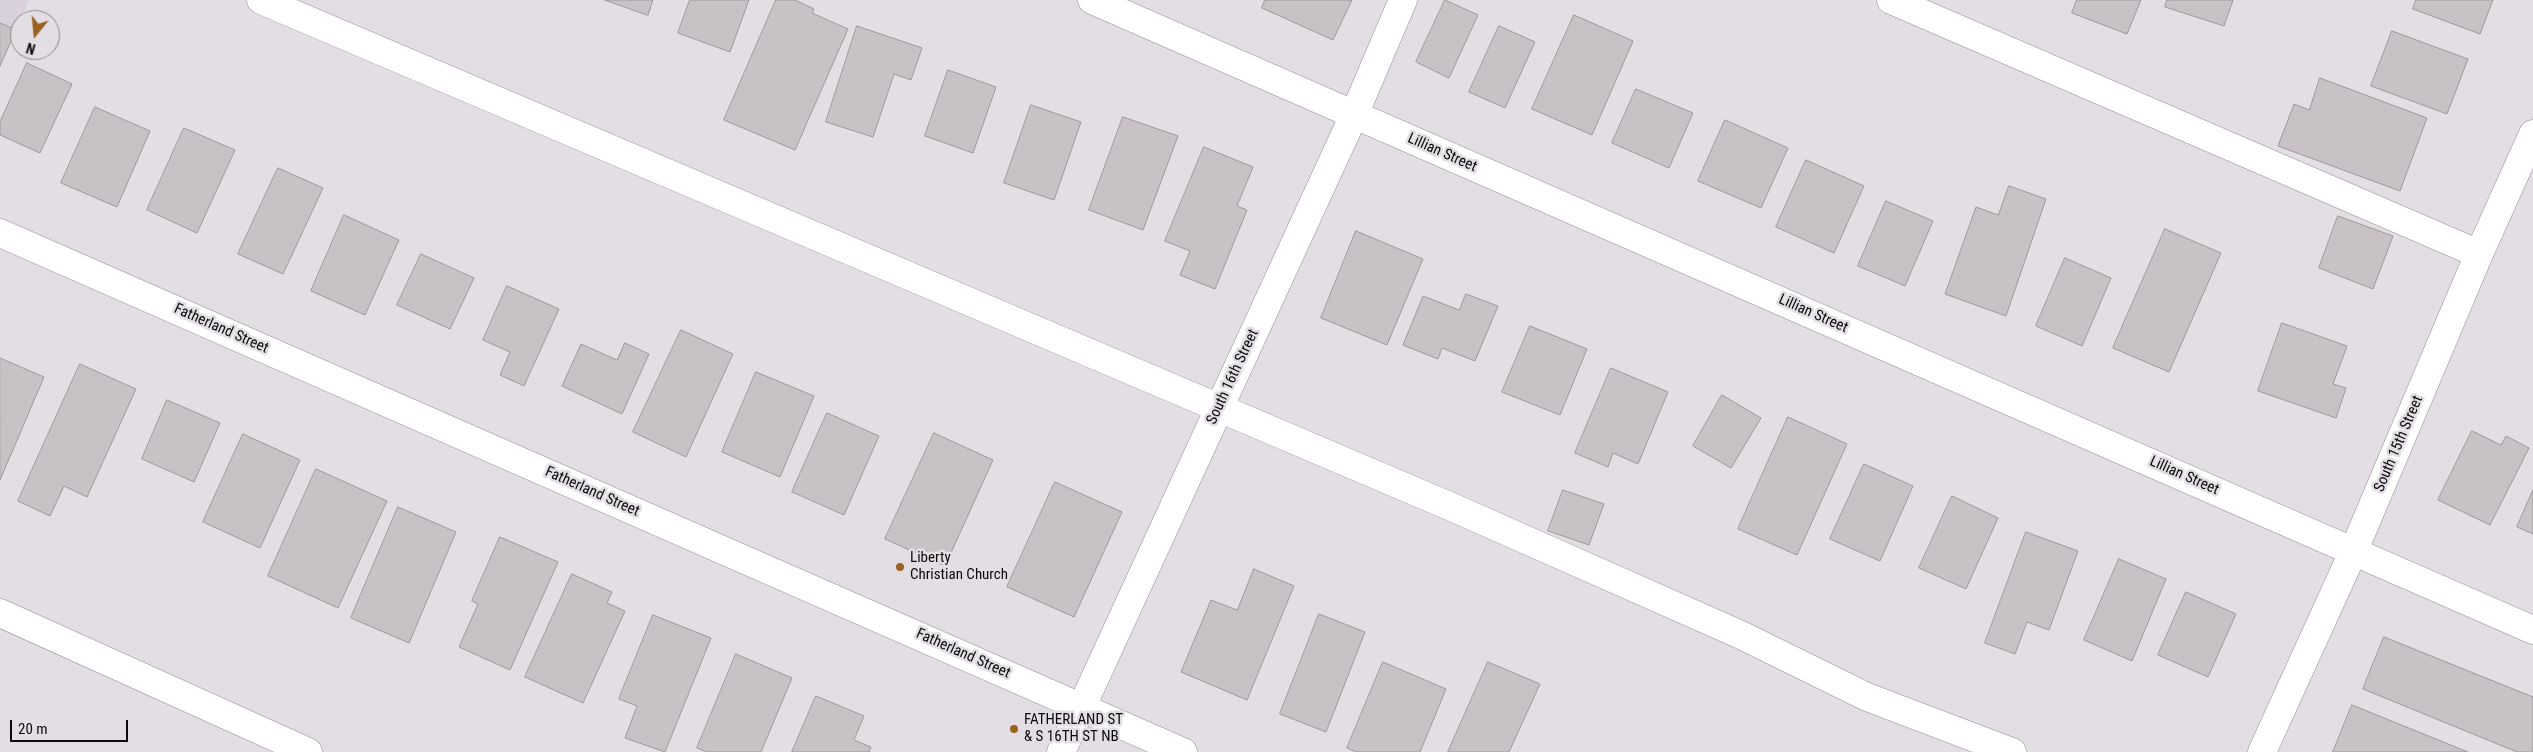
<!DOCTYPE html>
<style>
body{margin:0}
#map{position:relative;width:2533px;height:752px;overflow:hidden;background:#e2dee4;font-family:"Roboto Condensed",sans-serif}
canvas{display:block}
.north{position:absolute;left:10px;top:10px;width:50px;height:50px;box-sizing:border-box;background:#e2dee4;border:1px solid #8c8a8e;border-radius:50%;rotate:197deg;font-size:14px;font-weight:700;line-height:20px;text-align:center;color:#0c0b0c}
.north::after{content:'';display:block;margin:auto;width:18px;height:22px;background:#9b6120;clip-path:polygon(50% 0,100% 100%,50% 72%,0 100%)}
.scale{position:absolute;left:10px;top:720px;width:118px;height:22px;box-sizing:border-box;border:2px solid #0c0b0c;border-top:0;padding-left:6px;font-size:15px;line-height:18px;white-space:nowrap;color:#0c0b0c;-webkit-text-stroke:4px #e2dee4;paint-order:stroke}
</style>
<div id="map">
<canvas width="2533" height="752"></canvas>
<div class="north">N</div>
<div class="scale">20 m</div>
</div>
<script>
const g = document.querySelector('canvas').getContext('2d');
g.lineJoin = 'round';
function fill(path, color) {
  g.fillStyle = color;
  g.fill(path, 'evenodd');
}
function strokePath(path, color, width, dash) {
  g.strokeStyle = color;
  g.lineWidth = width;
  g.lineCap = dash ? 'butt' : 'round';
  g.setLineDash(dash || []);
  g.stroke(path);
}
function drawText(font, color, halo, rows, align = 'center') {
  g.font = font + ' "Roboto Condensed",sans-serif';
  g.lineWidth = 5;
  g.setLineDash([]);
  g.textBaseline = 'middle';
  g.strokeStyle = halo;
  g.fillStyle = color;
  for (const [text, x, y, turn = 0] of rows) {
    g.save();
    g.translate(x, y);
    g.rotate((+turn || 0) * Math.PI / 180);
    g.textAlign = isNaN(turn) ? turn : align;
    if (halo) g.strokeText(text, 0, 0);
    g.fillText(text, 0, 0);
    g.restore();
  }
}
const built = new Path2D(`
 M0,0H29L0,66Z`);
const building = new Path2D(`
 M605,0H653L648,15Z
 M690,0H749L730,52L678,33Z
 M776,0H795L814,9L812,13L848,29L795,150L724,120Z
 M1265,0H1352L1333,40L1262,8Z
 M1445,0L1478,15L1449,78L1416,62Z
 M2077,0H2141L2127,34L2072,13Z
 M2167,0H2233L2224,26L2165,7Z
 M2416,0H2493L2480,34L2413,9Z
 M1574,15L1633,41L1592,135L1532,109Z
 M0,23L16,30L0,66Z
 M857,26L922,48L911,80L894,74L873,137L826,122Z
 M1499,26L1535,42L1505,108L1469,92Z
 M2392,31L2468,59L2447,114L2371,86Z
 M27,63L72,84L40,153L0,135V122Z
 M948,70L996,87L973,153L925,136Z
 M2320,78L2427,118L2400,191L2278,146L2294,104L2309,110Z
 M1636,89L1693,113L1669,168L1612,143Z
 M1031,105L1081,122L1054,200L1004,183Z
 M95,107L150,131L117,207L61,183Z
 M1123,117L1178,136L1143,230L1089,210Z
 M1725,120L1788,148L1761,208L1698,181Z
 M184,128L235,150L197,233L147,210Z
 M1204,147L1253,167L1237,206L1247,210L1215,289L1180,275L1190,251L1165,241Z
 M1806,160L1864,186L1834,253L1776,227Z
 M278,168L323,188L283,274L238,254Z
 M2009,186L2046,199L2006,316L1945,294L1976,207L1998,215Z
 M1886,201L1933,221L1905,286L1858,266Z
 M344,215L399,240L365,315L311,291Z
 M2338,216L2393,236L2373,289L2319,268Z
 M2165,229L2221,253L2169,372L2113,348Z
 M1356,231L1423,259L1387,345L1321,318Z
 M421,254L474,278L450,329L397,305Z
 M2065,258L2111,278L2082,346L2036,326Z
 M507,286L559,309L524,386L500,375L510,352L483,340Z
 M1466,294L1498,306L1475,361L1442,348L1438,359L1403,345L1423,296L1459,310Z
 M2282,323L2347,346L2333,384L2346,388L2336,418L2258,391Z
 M1530,326L1587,349L1560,415L1502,392Z
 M681,330L733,354L686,457L633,432Z
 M625,343L649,354L622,414L562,386L581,344L617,360Z
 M0,358L44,377L0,480Z
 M80,364L136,389L87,497L64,486L50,516L18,501Z
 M1611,368L1668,392L1638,464L1613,453L1608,467L1575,453Z
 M756,372L814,396L780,477L722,452Z
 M1722,395L1761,418L1731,468L1693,446Z
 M167,400L220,423L194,482L142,459Z
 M827,413L879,436L844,515L792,492Z
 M1788,417L1847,444L1797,555L1738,529Z
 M2472,431L2501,445L2506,436L2529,448L2490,525L2438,500Z
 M934,433L993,460L945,566L885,539Z
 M243,434L300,460L260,548L203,522Z
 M1864,464L1913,486L1880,561L1830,539Z
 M316,469L387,501L338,608L268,576Z
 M1055,482L1122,512L1074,617L1007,587Z
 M1563,490L1604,504L1589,545L1548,531Z
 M2533,490V534L2517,527Z
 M1952,496L1998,518L1966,589L1919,568Z
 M398,507L456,532L409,643L351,618Z
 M2026,532L2078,551L2049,630L2027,622L2015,654L1985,643Z
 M500,537L558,562L510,670L459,647L478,604L472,601Z
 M2119,559L2166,579L2132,661L2084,640Z
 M1254,569L1294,586L1247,700L1181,672L1211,600L1237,610Z
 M572,574L612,592L607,603L625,611L583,703L525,677Z
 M2186,592L2236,614L2208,677L2158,655Z
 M1319,614L1365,632L1326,732L1280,714Z
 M653,615L711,638L665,752L625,738L637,706L619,699Z
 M2384,637L2533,697V752H2517L2363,689Z
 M736,654L792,678L761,752H707L697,748Z
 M1383,662L1446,689L1420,752H1356L1347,748Z
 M1488,662L1540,684L1509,752H1448Z
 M816,696L864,716L854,740L871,747L869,752H792Z
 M2352,705L2468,752H2333Z`);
const minor = new Path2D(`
 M261,0L1454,508L1741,635L1867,697L2012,752
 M1092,0L2533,630
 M1891,0L2479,254
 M0,233L1183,752
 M0,613L308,752
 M1061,752L1354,115L1403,0
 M2262,752L2354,550L2479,254L2533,134`);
const markers = [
 [900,567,5,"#9b6120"],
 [1014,729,5,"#9b6120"]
];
const streetNames = [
 ["Lillian Street",1442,153,24],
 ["Lillian Street",1813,314,24],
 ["Fatherland Street",221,329,24],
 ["South 16th Street",1233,377,-65],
 ["South 15th Street",2399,444,-67],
 ["Lillian Street",2184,476,24],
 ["Fatherland Street",592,492,24],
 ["Fatherland Street",963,654,24]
];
const poiNames = [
 ["Liberty",910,558],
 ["Christian Church",910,575],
 ["FATHERLAND ST",1024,720],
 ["& S 16TH ST NB",1024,737]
];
fill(built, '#d8d1dd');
fill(building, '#c8c2c6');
strokePath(building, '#9d989c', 1);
strokePath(minor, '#928f94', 29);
strokePath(minor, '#fff', 28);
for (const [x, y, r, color] of markers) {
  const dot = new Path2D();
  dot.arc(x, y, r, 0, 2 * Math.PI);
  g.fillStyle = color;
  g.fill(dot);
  strokePath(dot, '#e2dee4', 2);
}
drawText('15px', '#0c0b0c', '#e2dee4', streetNames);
drawText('15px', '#0c0b0c', '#e2dee4', poiNames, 'left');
</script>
